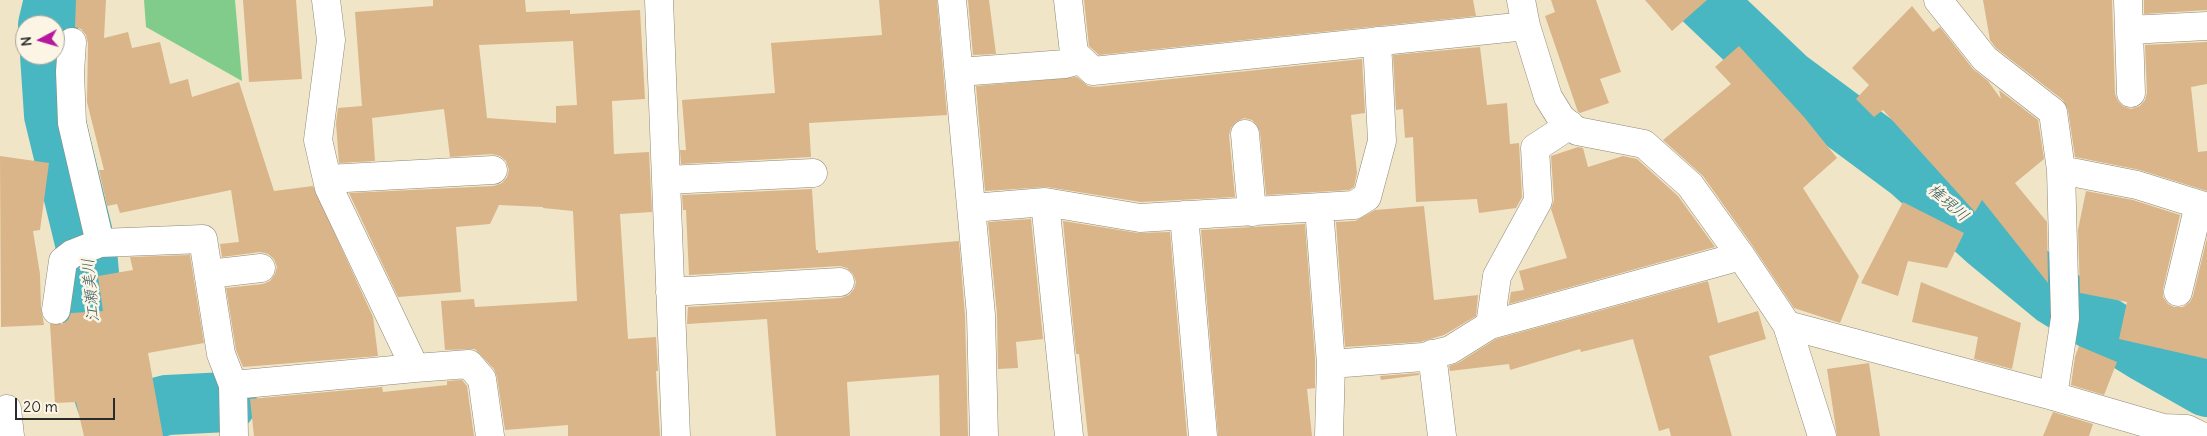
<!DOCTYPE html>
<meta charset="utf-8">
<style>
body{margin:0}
#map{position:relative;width:2207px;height:436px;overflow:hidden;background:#f1e5c8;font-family:Delius,sans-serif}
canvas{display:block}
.north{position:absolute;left:15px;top:15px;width:50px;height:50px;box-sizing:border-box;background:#fcf5e5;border:1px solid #a8a49b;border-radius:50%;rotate:264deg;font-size:14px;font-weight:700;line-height:20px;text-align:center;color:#2b2b2b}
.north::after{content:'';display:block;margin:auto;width:18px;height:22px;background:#b5179e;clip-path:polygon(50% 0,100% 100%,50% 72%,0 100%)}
.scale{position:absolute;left:15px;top:398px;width:100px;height:22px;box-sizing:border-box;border:2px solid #2b2b2b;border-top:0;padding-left:6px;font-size:15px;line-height:18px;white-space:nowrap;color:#2b2b2b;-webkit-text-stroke:4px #fcf5e5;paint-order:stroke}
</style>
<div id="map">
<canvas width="2207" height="436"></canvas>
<div class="north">N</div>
<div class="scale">20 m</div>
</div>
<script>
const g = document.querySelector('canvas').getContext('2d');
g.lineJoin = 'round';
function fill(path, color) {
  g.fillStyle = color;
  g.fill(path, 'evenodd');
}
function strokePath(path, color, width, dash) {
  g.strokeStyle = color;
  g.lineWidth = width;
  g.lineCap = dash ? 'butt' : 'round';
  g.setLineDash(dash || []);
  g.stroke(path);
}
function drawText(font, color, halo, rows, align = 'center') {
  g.font = font + ' Delius,"Klee One",sans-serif';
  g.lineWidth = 5;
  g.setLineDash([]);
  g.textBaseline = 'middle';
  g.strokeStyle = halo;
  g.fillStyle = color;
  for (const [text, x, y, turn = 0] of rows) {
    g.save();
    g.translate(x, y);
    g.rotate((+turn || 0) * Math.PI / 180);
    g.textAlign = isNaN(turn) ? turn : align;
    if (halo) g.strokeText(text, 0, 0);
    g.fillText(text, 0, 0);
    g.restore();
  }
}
const green = new Path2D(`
 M144,0H235L242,81L146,27Z`);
const river = new Path2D(`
 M1704,0L1787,79L1911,171L1986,239L2055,296L2147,353L2207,387
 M48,25L54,0
 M50,55L54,115L87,251L98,376L106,401L126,416L167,405L227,402`);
const building = new Path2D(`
 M76,0H106L104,38L128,32L132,48L160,42L170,84L188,79L192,97L239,82L274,191L313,186L373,317L378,356L243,367L236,350L226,288L263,284L270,281L275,274L277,267L274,259L268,254L260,252L222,257L220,244L239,242L231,190L120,213L117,204L107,206L99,170H104L87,102L88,43L86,35L81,29L75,27Z
 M243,0H296L302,79L249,82Z
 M433,0H525L526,12L570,10V14L640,10L645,99L612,101L614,154L649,152L652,212L620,214L628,339L656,337L658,371H656L660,436H568V425L505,430L497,377L494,369L475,349L445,350L441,301L474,299L475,307L577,301L573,211L543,208V207L499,205L490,224L456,227L461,292L398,297L349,193L494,186L502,183L507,177L509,170L506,161L500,156L492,154L450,157L444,109L372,118L375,161L339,163L336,123L338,108L362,106L355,12L433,6ZM573,41L577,105L556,106V123L487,118L479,45Z
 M879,0H937L947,115L809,123L811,157L681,164L680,150H686L682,100L775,93L771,43L882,35Z
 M968,0H989L996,54L973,55Z
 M1084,0H1473L1476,16L1099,55L1089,46Z
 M1551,0H1596L1621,72L1600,79L1609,103L1580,113L1578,112L1545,16L1555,12Z
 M1645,0H1707L1672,31Z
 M1983,0H2112L2115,94L2118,101L2123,106L2131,109L2140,106L2145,100L2147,93L2145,45L2207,42V84L2191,87L2198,152L2207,151V191L2140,170L2075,157L2068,110L2063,100L1996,48L1990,40Z
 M2144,0H2207V10L2144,14Z
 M1912,6L1933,32L1940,27L1973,69L1988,81L2001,99L1999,90L2038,120L2044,159L2015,183L2047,222L2048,283L1982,200L1975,212L1883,110L1874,117L1856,99L1869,85L1852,68Z
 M1739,46L1804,117L1837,158L1803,188L1859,276L1840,323L1794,308L1750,242L1703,176L1663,140L1731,84L1715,67Z
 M1480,47L1487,105L1507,103L1510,144L1519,143L1522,197L1516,208L1479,213L1477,199L1416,202L1413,137L1405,138L1403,109L1396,110L1393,55Z
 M1362,59L1365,113L1351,115L1357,173L1354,187L1349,190L1266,195L1260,132L1257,125L1252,120L1244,118L1236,122L1231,128L1229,135L1235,197L1141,202L1047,187L985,191L976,86L1077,77L1088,86L1095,87Z
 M1578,147L1583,148L1588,167L1623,156L1637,159L1678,196L1715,247L1509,304L1511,292L1524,290L1519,271L1567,258L1551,209L1554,200L1551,156Z
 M0,156L49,163L40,230L33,231L40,274L41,308L44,325L1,327Z
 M812,189L816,250H818V253L959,241L965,316L968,436H940L939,375L847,382L850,436H776L767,319L687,324L688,307L841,298L849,295L854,289L856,282L853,274L847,268L840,266L689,275L686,210H683L682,195Z
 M2086,191L2133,200L2180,215L2163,289V297L2168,304L2174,307H2183L2190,302L2193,296L2207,238V359L2119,339L2127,302L2080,293L2078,230Z
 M1903,202L1964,233L1947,268L1908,261L1898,296L1861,283Z
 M1424,206L1434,300L1478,295L1476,316L1444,335L1420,342L1345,347L1336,222L1355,221L1375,210Z
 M1031,219L1043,339L1016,342L1018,368L998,369L997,314L988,222Z
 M1063,221L1138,233L1170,232L1187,436H1088L1079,354H1076Z
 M1305,224L1315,358V388L1307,389L1312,436H1218L1201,230Z
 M190,255L204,343L148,353L163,436H84L76,402L55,403L50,324H62L68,320L71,313L103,311L98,276L133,270L130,257Z
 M1708,281L1718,323L1758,311L1766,339L1709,356L1732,436H1671L1669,428L1659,431L1633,339L1581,352L1580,349L1510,370L1509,364L1450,371L1449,366L1458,363L1496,339Z
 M1921,282L2021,323L2012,369L1974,359L1978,337L1912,322Z
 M2079,346L2117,362L2104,395L2071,385L2075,357Z
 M1869,363L1880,436H1837L1827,369Z
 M1419,373V375L1381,380L1380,376Z
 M462,380L467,386L474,436H254L250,399L382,387L383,392L447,385V381Z
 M2053,412L2093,424L2089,436H2043Z`);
const minor = new Path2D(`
 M659,0L676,436
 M952,0L981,315L984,436
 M1068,0L1074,53L1093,71L1526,26
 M1521,0L1526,26L1548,97L1561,118L1577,131L1644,144L1690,185L1741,256L1787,325L1822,436
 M1938,0L1985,59L2053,112L2061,170L2137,185L2207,207
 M2128,0L2131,93
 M2129,30L2207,26
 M72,42L70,72L72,123L100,243L203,239L221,354L233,385L234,436
 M959,72L1065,64L1081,60
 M1245,134L1252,212
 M327,179L493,170
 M666,180L813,173
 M1045,202L1069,436
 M972,208L1045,202L1140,218L1354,205L1367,197L1382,141L1377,41
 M1319,208L1331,364L1329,436
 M1184,215L1203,436
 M209,274L261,268
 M670,292L840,282
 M2178,292L2199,205
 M56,310L63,261L72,254L100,243
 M1490,325L1497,276L1538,201L1535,148L1570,125
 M1787,325L2053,396L2163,428L2187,429L2201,436
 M1432,354L1442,436
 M1331,364L1423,357L1450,350L1490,325L1741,256
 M415,368L469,364L482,379L490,436
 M233,385L415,368L329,188L318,140L331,40L326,0
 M2053,396L2065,318L2061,170
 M7,409L10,436`);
const waterNames = [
 ["権現川",1948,203,41],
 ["江瀬美川",91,290,-95]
];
fill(green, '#81cc8a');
strokePath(river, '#48b7c2', 60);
fill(building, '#d9b589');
strokePath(minor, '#8e887a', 29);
strokePath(minor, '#fff', 28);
drawText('italic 16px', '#355c60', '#fcf5e5', waterNames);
</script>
